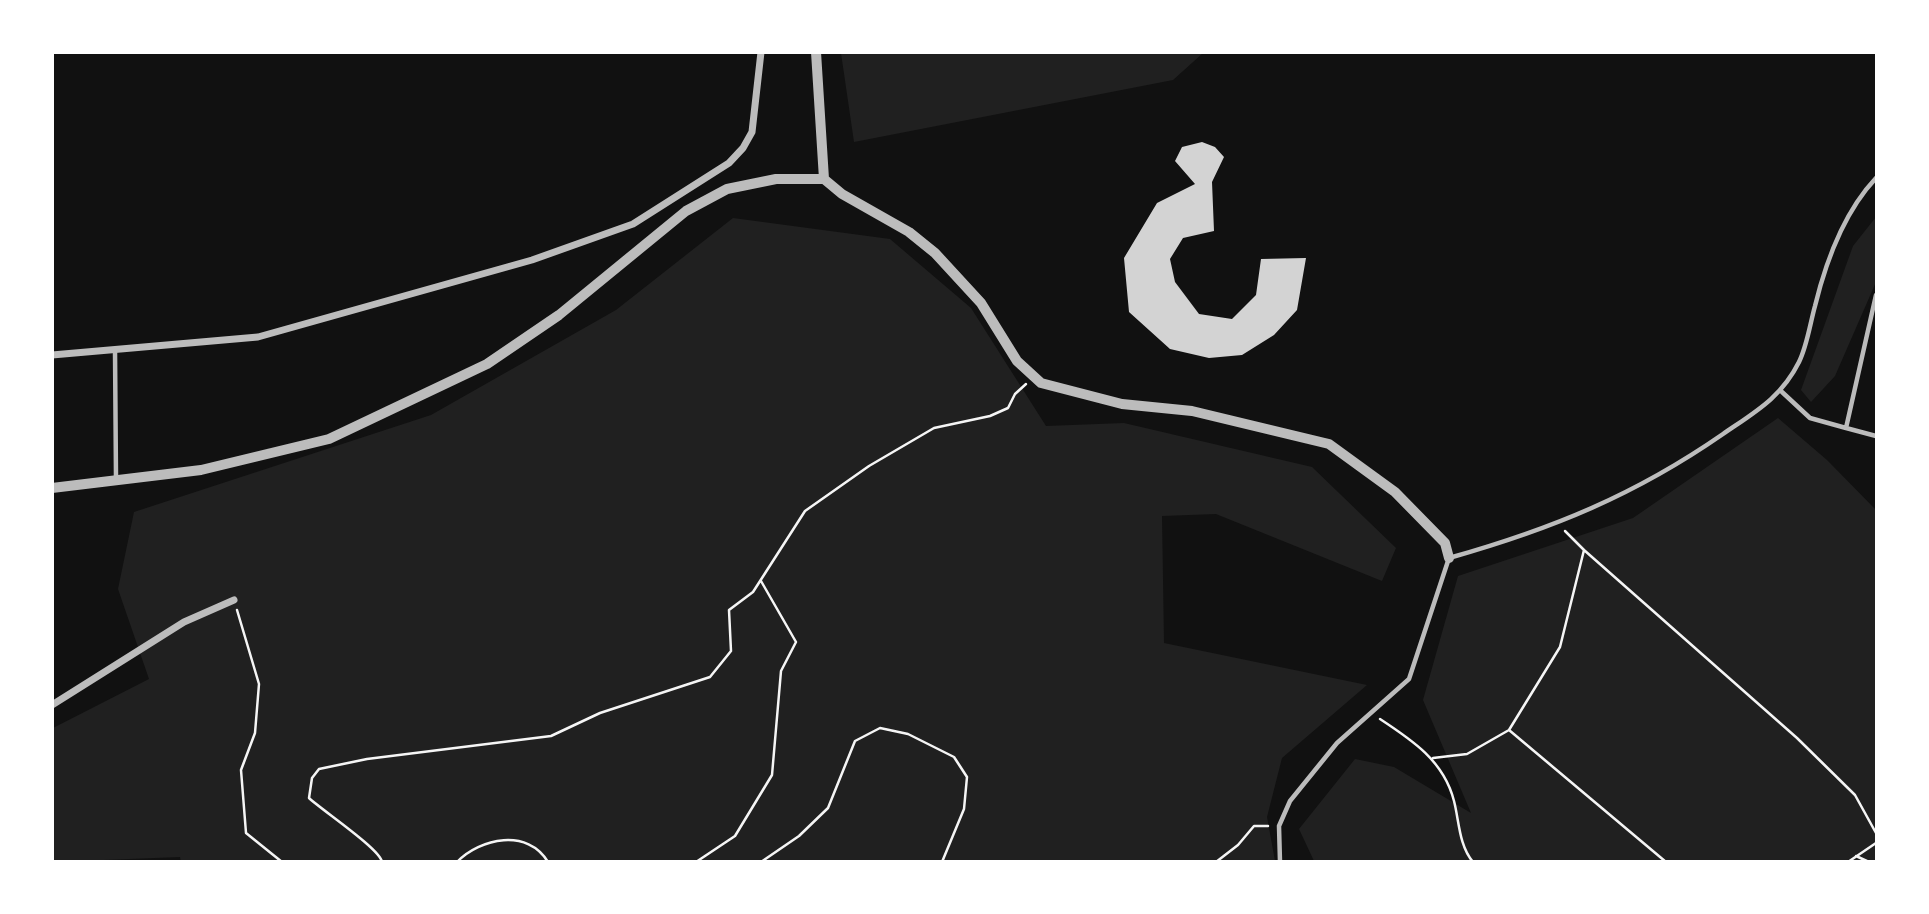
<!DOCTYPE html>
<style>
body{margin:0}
#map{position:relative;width:1929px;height:914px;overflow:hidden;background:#111;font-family:"Public Sans",sans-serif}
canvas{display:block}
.frame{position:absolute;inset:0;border:54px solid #fff;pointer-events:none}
</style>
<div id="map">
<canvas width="1929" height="914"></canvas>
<div class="frame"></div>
</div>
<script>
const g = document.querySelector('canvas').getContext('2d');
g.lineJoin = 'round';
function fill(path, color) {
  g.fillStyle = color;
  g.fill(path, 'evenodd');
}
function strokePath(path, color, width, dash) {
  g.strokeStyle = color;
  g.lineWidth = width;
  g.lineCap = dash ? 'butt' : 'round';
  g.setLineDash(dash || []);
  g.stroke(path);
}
const green = new Path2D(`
 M841,53V52L1203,53L1173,80L854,142Z
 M1876,217V282L1835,376L1811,402L1801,390L1853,246Z
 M733,218L890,239L971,308L1046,426L1124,423L1312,467L1396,548L1382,581L1216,514L1162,516L1164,643L1367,685L1282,758L1267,817L1275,861L181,862L180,857L53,862V728L149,679L118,589L134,512L431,415L616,310Z
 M1778,418L1827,460L1876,510V861H1314L1299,829L1355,759L1394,767L1471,813L1423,700L1458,576L1633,518Z`);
const building = new Path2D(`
 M1202,142L1215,147L1224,157L1212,182L1214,231L1183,238L1170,259L1175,282L1199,314L1232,319L1256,295L1261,259L1306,258L1297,310L1274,335L1242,355L1209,358L1170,349L1129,312L1124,258L1157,203L1195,184L1175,161L1182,147Z`);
const path = new Path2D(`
 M1565,531L1584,550L1560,647L1509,730L1666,862
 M1584,550L1797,738L1855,795L1876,833
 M237,610L259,684L255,733L241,770L246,833L282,862
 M1380,719C1412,740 1444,761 1454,801C1459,820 1459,846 1473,862
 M1433,758L1467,754L1509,730
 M1856,856L1869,862
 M382,862C380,849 323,811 309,798L312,778L319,769L367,759L551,736L600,713L710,677L731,651L729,610L753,592L805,511L869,466L934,428L990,416L1008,408L1015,394L1026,384
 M457,862C480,838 528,828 548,862
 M696,862L735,836L772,775L781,671L796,642L761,581
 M761,862L799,836L828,808L855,741L880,728L908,734L954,757L967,777L964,809L942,862
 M1216,862L1238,845L1254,826H1268
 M1848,862L1876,843`);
const service = new Path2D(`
 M115,350L116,479
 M1782,392L1810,418L1846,428L1876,295
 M1846,428L1876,436
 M1280,862L1279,826L1290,801L1337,743L1409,679L1449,558C1552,529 1635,495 1723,434C1755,412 1781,398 1799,362C1807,346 1810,324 1815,306C1826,261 1844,212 1876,178`);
const minor = new Path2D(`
 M52,355L258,337L532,260L633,224L729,163L743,148L752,132L761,52
 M52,705L184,622L234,600`);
const tertiary = new Path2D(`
 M816,52L824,179L842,194L909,232L935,253L981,303L1017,361L1041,383L1122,404L1192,411L1329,444L1395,492L1445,543L1449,558
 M52,488L201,470L329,439L487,364L559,315L686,211L727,189L776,179H824`);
fill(green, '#202020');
fill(building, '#d3d3d3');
strokePath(path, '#f5f5f5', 2.5);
strokePath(service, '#bcbcbc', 4.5);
strokePath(minor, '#bcbcbc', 7);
strokePath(tertiary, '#bcbcbc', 10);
</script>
